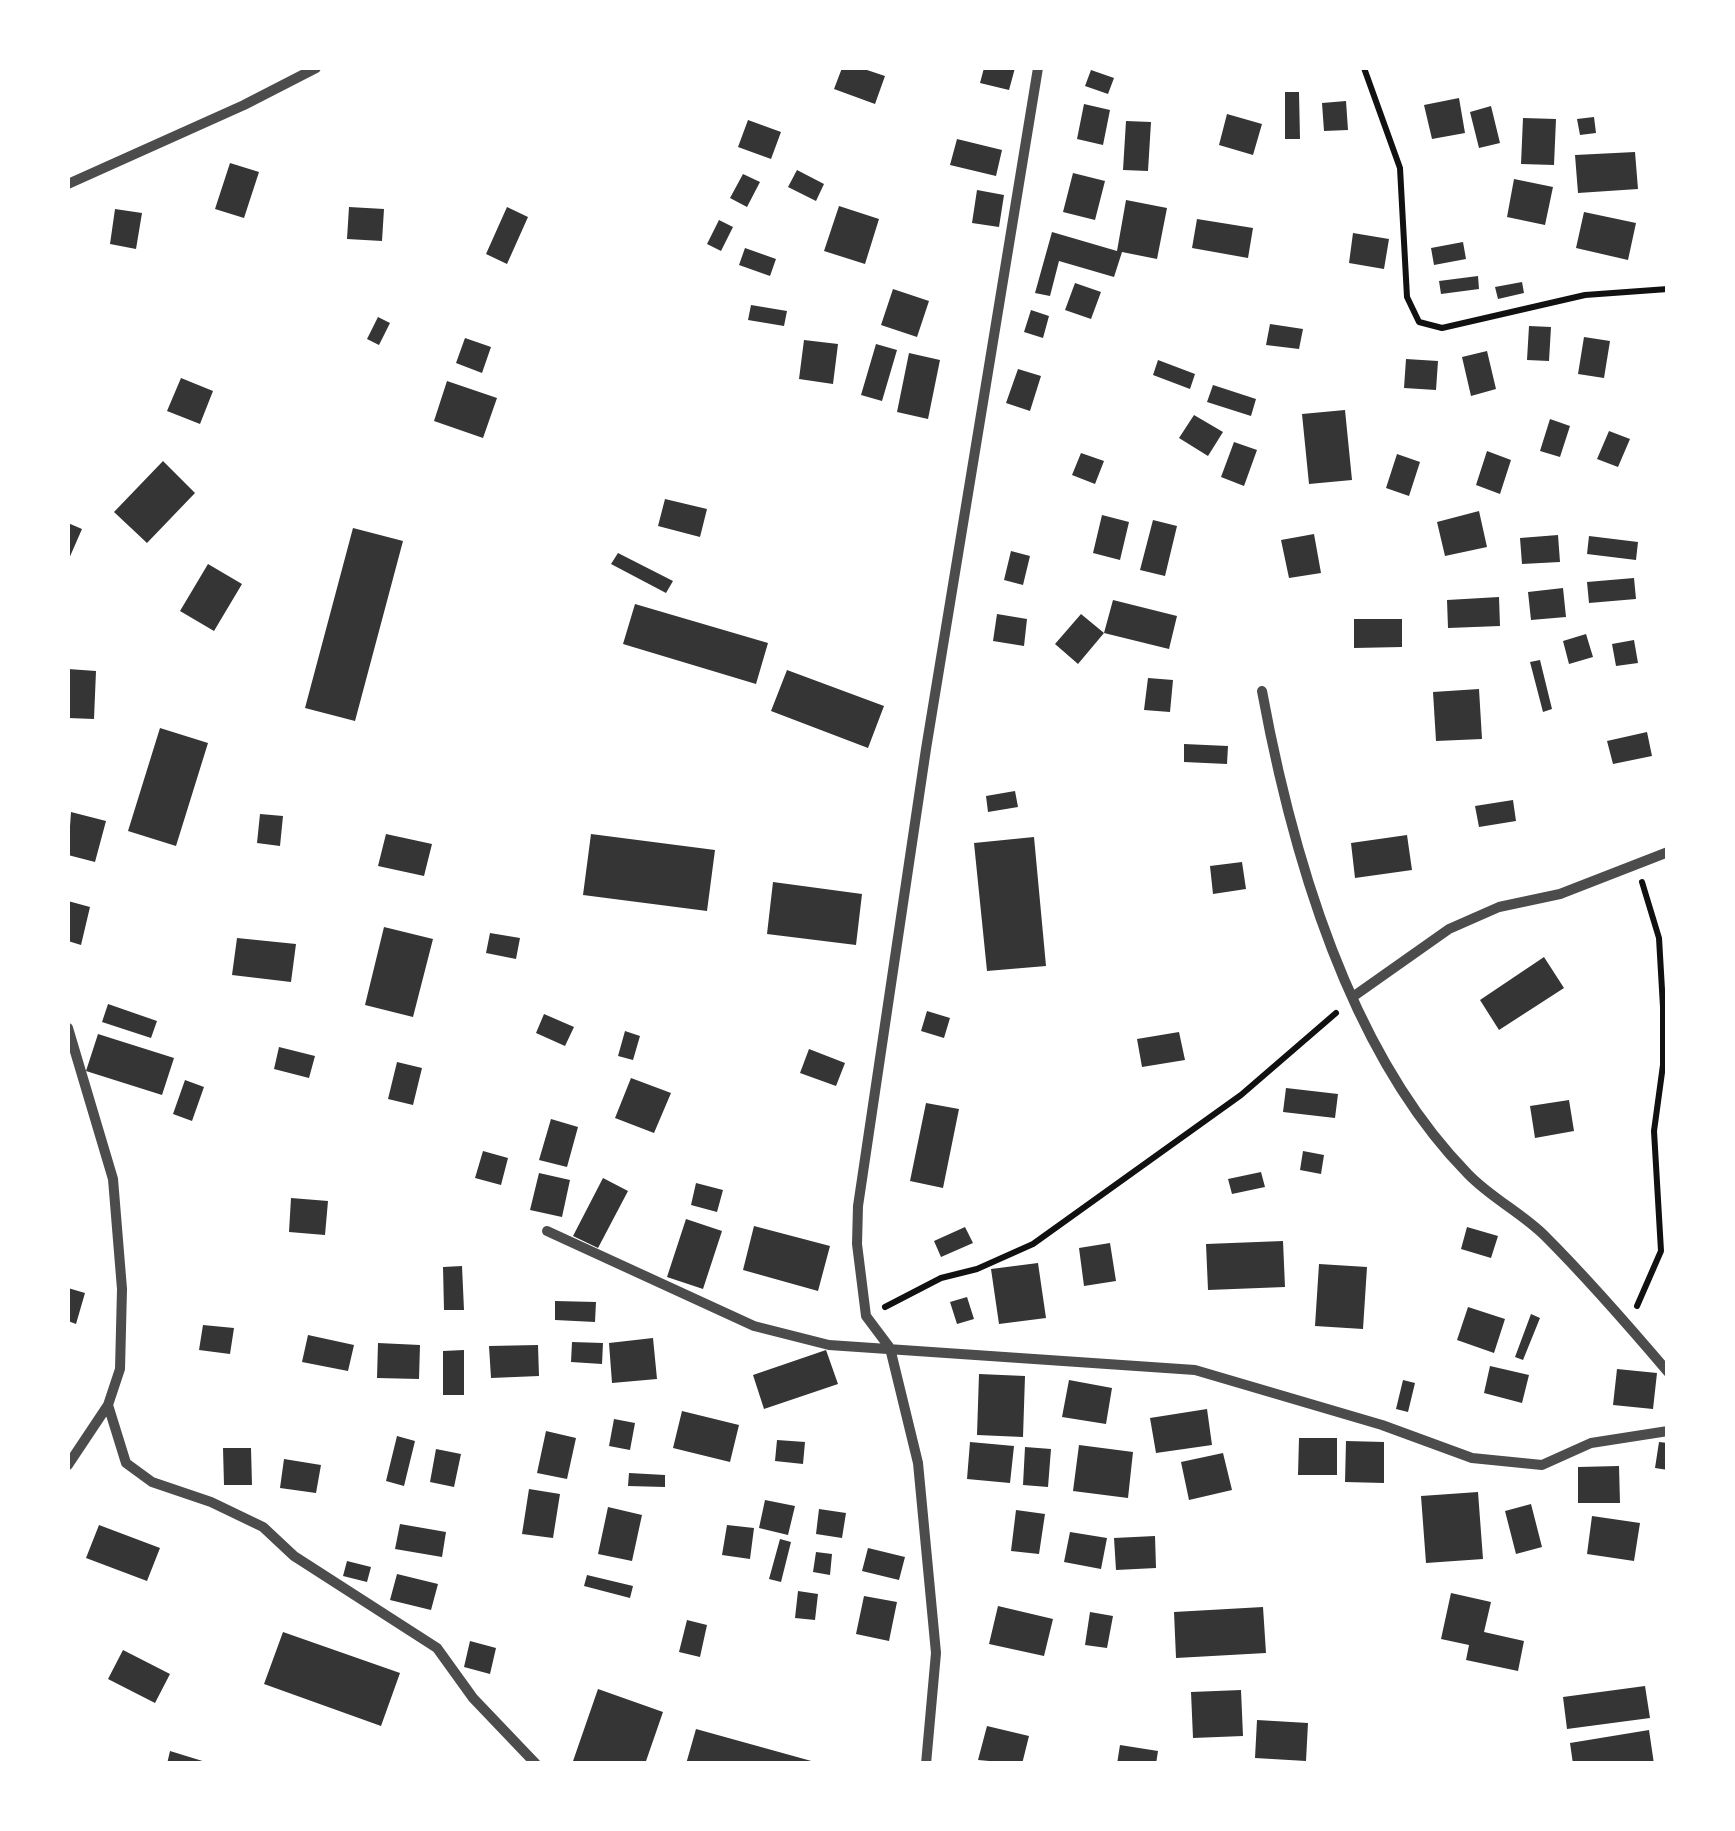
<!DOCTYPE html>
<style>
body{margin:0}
#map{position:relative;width:1735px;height:1831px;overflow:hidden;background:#fff;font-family:Overpass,sans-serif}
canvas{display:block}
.frame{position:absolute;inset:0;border:70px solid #fff;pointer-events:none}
</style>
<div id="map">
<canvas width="1735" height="1831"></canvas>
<div class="frame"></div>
</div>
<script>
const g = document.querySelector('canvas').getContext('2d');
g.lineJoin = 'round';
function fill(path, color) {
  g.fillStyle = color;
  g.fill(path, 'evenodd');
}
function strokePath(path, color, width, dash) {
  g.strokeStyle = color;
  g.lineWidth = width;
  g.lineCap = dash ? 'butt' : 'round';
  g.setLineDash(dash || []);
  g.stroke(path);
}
const building = new Path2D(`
 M842,68H861L885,76L875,104L834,89Z
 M984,68H1015L1009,90L980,83Z
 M1091,70L1114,78L1108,94L1085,86Z
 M1285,92H1299L1300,139H1285Z
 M1459,98L1465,133L1432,139L1424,105Z
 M1346,101L1348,130L1324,131L1322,103Z
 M1084,104L1110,110L1103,145L1077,139Z
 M1491,106L1500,143L1479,148L1470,112Z
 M1227,114L1262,124L1253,155L1219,145Z
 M1594,117L1596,133L1580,135L1577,119Z
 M1523,118L1556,119L1554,165L1521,164Z
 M748,120L781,132L771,159L738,147Z
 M1126,121L1151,122L1148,171L1123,170Z
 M957,139L1002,150L996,176L950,165Z
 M1635,152L1638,189L1578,193L1575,155Z
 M230,163L259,172L244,218L215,209Z
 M797,170L824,184L816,201L788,187Z
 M1073,173L1105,181L1095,220L1063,212Z
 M743,174L760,182L747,207L730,198Z
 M1514,179L1553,187L1545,225L1507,217Z
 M977,190L1004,195L999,227L972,223Z
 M1126,200L1167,208L1157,259L1122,252L1114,277L1059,261L1050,296L1035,293L1052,232L1117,251Z
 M839,206L879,219L865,264L824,251Z
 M349,207L384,209L382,241L347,239Z
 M507,207L528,217L507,264L486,254Z
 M115,209L142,213L136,249L110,244Z
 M1584,212L1636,223L1628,260L1576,248Z
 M1197,219L1253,228L1248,258L1192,248Z
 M719,220L733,227L721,251L707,244Z
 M1353,233L1389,239L1384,269L1349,263Z
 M1463,242L1466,259L1434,265L1431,248Z
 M745,248L776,259L770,276L739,265Z
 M1478,276L1479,289L1441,294L1439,281Z
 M1522,282L1524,293L1498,299L1495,287Z
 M1075,283L1101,292L1091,319L1065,310Z
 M893,289L929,301L917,337L881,325Z
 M751,305L787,311L784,326L748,320Z
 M1031,310L1049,316L1043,338L1024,332Z
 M378,317L390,323L379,345L367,339Z
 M1270,324L1303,329L1299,349L1266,345Z
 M1529,326L1551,327L1549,361L1527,360Z
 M1584,337L1610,341L1604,378L1578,374Z
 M465,338L491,347L482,373L456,363Z
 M804,340L838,344L833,384L799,379Z
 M876,344L897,350L882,401L861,395Z
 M1487,351L1496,389L1471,396L1462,357Z
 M909,353L940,360L928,419L897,412Z
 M1406,359L1438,361L1436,390L1404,388Z
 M1158,360L1195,374L1190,389L1153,375Z
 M1018,369L1041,376L1030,411L1006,403Z
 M181,378L213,391L200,424L167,411Z
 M447,381L497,398L483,438L434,421Z
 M1213,385L1256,399L1251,416L1207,402Z
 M1345,410L1352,480L1309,484L1302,414Z
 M1194,415L1223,432L1208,456L1179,438Z
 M1550,419L1570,426L1560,457L1540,451Z
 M1609,431L1630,439L1618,467L1597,459Z
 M1234,442L1257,450L1244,486L1221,477Z
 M1487,451L1511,460L1500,494L1476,485Z
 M1081,453L1104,461L1095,484L1072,475Z
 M1397,454L1420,462L1409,496L1386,488Z
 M163,461L195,493L147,543L114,512Z
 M665,499L707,509L700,537L658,526Z
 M1479,511L1487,547L1445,556L1437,522Z
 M1102,515L1129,522L1120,560L1093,553Z
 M1153,520L1177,526L1165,576L1140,570Z
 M68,523L82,529L68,561Z
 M353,528L403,541L355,721L305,708Z
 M1314,534L1321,573L1289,578L1281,540Z
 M1558,535L1560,562L1522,564L1520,538Z
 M1589,536L1638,542L1636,560L1587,554Z
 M1011,551L1030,556L1023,585L1004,580Z
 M618,553L673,581L666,593L611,564Z
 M208,564L242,584L214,631L180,611Z
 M1634,578L1636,599L1589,603L1587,582Z
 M1563,588L1566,617L1531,620L1528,592Z
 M1499,597L1500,626L1448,628L1447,600Z
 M1113,600L1177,616L1169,649L1104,633Z
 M635,604L768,643L756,684L623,644Z
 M997,614L1027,619L1024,646L993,641Z
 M1081,614L1104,633L1078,664L1055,644Z
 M1354,619H1402V647L1354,648Z
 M1586,634L1593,657L1569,664L1563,641Z
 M1634,640L1638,663L1616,666L1612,644Z
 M1540,660L1552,709L1543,712L1530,662Z
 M68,669L96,671L94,719L68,718Z
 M787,670L884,706L868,748L771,711Z
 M1148,678L1173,680L1170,712L1144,710Z
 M1479,689L1482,739L1436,741L1433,692Z
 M160,728L208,743L176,846L128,831Z
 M1647,732L1652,756L1613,764L1607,741Z
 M1184,744L1228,746L1227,764L1184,762Z
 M1015,791L1018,807L988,812L986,796Z
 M1513,800L1516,821L1479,827L1475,806Z
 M71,812L106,821L95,862L68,855Z
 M260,814L283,816L280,846L257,843Z
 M386,834L432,844L424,876L378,866Z
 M591,834L715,850L707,911L583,895Z
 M1407,835L1412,870L1355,878L1351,843Z
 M1034,837L1046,966L987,971L974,843Z
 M1242,862L1246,889L1213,894L1210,866Z
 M773,882L862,894L856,945L767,934Z
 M68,901L90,907L81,945L68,941Z
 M384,927L433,939L413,1017L365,1005Z
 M490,933L520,938L516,959L486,953Z
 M237,938L296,944L291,982L232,975Z
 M1544,957L1564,988L1499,1030L1480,1000Z
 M108,1004L157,1021L151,1038L102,1022Z
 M927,1011L950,1018L944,1038L921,1031Z
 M544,1014L574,1027L565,1046L536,1033Z
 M625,1031L640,1036L633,1060L618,1056Z
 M1179,1032L1185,1060L1142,1067L1137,1039Z
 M98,1034L174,1058L162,1095L86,1071Z
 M279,1047L315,1056L309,1078L274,1069Z
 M809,1049L845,1063L836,1086L800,1073Z
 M397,1062L422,1068L413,1105L388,1099Z
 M631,1078L671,1093L654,1133L615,1118Z
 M185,1080L204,1087L192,1121L173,1114Z
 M1286,1088L1338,1094L1335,1118L1283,1112Z
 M1569,1100L1574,1131L1535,1138L1530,1106Z
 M926,1103L959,1109L943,1188L910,1181Z
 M551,1119L578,1127L567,1167L539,1160Z
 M483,1151L508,1158L501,1185L475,1178Z
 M1303,1151L1324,1155L1321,1174L1300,1170Z
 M1261,1172L1265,1187L1232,1194L1228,1179Z
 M539,1173L570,1180L562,1217L530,1210Z
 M603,1178L628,1191L598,1248L573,1236Z
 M696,1183L723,1190L717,1212L691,1205Z
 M291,1198L328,1201L325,1235L289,1232Z
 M686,1219L722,1231L703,1289L667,1277Z
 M754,1226L830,1246L818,1291L743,1270Z
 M965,1227L973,1243L941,1257L934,1241Z
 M1467,1227L1498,1236L1491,1258L1461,1249Z
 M1283,1241L1285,1287L1208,1290L1206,1244Z
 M1110,1243L1116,1281L1084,1286L1079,1248Z
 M1038,1263L1046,1318L999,1324L991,1269Z
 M1319,1264L1367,1267L1363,1329L1315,1326Z
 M462,1266L464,1310H444L443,1267Z
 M68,1288L85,1293L76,1324L68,1321Z
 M967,1297L974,1319L957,1324L950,1302Z
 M555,1301L596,1302L595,1322L555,1320Z
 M1468,1307L1505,1319L1494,1353L1457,1340Z
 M1531,1314L1540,1318L1523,1360L1515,1357Z
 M203,1325L234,1328L230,1354L199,1350Z
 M308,1335L354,1345L348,1371L302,1362Z
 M653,1338L657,1379L612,1383L609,1343Z
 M572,1342L603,1343L602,1364L571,1362Z
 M378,1343L420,1345L419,1379L377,1378Z
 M538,1345L539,1376L491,1378L489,1346Z
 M464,1350V1395H443V1351Z
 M826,1350L838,1384L764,1409L753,1375Z
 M1490,1366L1529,1375L1522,1403L1484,1393Z
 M1617,1369L1657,1373L1653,1409L1613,1405Z
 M979,1374L1025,1376L1023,1437L977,1435Z
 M1069,1380L1112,1388L1106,1424L1062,1417Z
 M1403,1380L1415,1383L1408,1412L1396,1409Z
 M1207,1409L1212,1445L1156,1453L1150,1418Z
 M682,1411L739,1425L730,1462L673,1448Z
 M614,1419L635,1423L630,1450L609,1446Z
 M546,1431L576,1438L567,1479L537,1473Z
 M397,1436L415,1441L404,1486L386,1481Z
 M1299,1438H1337V1475H1298Z
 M777,1440L805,1442L803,1464L775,1461Z
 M1346,1441L1384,1442V1483L1345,1482Z
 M970,1442L1014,1446L1010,1483L967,1479Z
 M1659,1442L1668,1443V1470L1655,1468Z
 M1079,1445L1133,1452L1128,1498L1073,1491Z
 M1025,1447L1051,1449L1048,1487L1023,1485Z
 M223,1448H251L252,1485H224Z
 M436,1449L461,1454L454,1487L430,1482Z
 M1223,1453L1232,1490L1189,1500L1181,1462Z
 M284,1459L321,1465L316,1493L280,1488Z
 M1619,1466L1620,1503H1578V1467Z
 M629,1473L665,1475V1487L628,1486Z
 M529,1489L560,1494L553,1538L522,1534Z
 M1478,1492L1483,1559L1426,1563L1421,1496Z
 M765,1500L795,1506L788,1535L759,1528Z
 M1531,1504L1542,1547L1516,1554L1505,1511Z
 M608,1507L642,1515L632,1561L598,1554Z
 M819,1509L846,1513L842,1538L816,1534Z
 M1016,1510L1045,1514L1039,1554L1011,1551Z
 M1592,1516L1640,1523L1634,1561L1587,1554Z
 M400,1524L446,1532L442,1557L395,1549Z
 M99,1525L160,1548L147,1581L86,1558Z
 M727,1525L754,1528L750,1559L722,1555Z
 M1070,1532L1107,1538L1101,1569L1064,1562Z
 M1155,1536L1156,1568L1116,1570L1114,1538Z
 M780,1539L791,1542L781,1582L769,1579Z
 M868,1548L905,1557L899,1580L862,1571Z
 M816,1552L832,1554L830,1575L813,1572Z
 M347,1561L371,1567L367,1582L343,1576Z
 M397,1574L438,1584L431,1610L390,1600Z
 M587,1575L633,1586L630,1598L584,1586Z
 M798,1591L818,1594L815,1620L795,1618Z
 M1451,1593L1491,1602L1484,1632L1524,1641L1518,1671L1466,1660L1469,1645L1441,1639Z
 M864,1596L897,1602L889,1641L856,1634Z
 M998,1606L1053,1619L1044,1656L989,1644Z
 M1263,1607L1266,1653L1176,1658L1174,1612Z
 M1090,1612L1113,1616L1107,1648L1085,1645Z
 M687,1620L707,1625L700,1657L679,1652Z
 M283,1632L400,1673L381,1726L264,1684Z
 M470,1641L496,1648L490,1674L464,1667Z
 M123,1650L170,1674L155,1703L108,1679Z
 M1645,1686L1650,1718L1567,1729L1563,1697Z
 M598,1689L663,1712L645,1764H572Z
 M1241,1690L1243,1736L1193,1738L1191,1692Z
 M1257,1720L1308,1723L1306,1761L1255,1758Z
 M987,1726L1029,1736L1022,1764L978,1760Z
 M696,1729L815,1762V1764H686Z
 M1649,1730L1654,1764H1573L1570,1743Z
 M1120,1745L1158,1751L1156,1764H1117Z
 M170,1751L209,1763V1764H167Z`);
const path = new Path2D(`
 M1364,68L1400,168L1407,297L1419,322L1442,328L1585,295L1668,289
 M1637,1306L1661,1251L1654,1131L1663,1065V1007L1659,938L1642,882
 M885,1307L941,1278L977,1269L1033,1244L1241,1095L1336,1013`);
const minor = new Path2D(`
 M68,184L244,105L316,68
 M1262,691C1292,854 1349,1053 1468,1174C1491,1198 1522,1213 1545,1236C1588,1279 1628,1325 1668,1372
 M1354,996L1449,929L1499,907L1560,894L1668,852
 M68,1028L113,1179L122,1289L120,1369L108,1405L68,1465
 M547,1231L754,1326L829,1345L1195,1370L1382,1425L1472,1458L1542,1465L1591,1443L1668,1431
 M108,1405L126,1463L152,1482L211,1502L263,1527L294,1556L437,1648L473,1698L536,1764
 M926,1764L936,1653L918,1463L890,1348L866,1316L857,1244L858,1206L926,749L1038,68`);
fill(building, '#353535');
strokePath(path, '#111', 6);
strokePath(minor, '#4c4c4c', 10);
</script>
